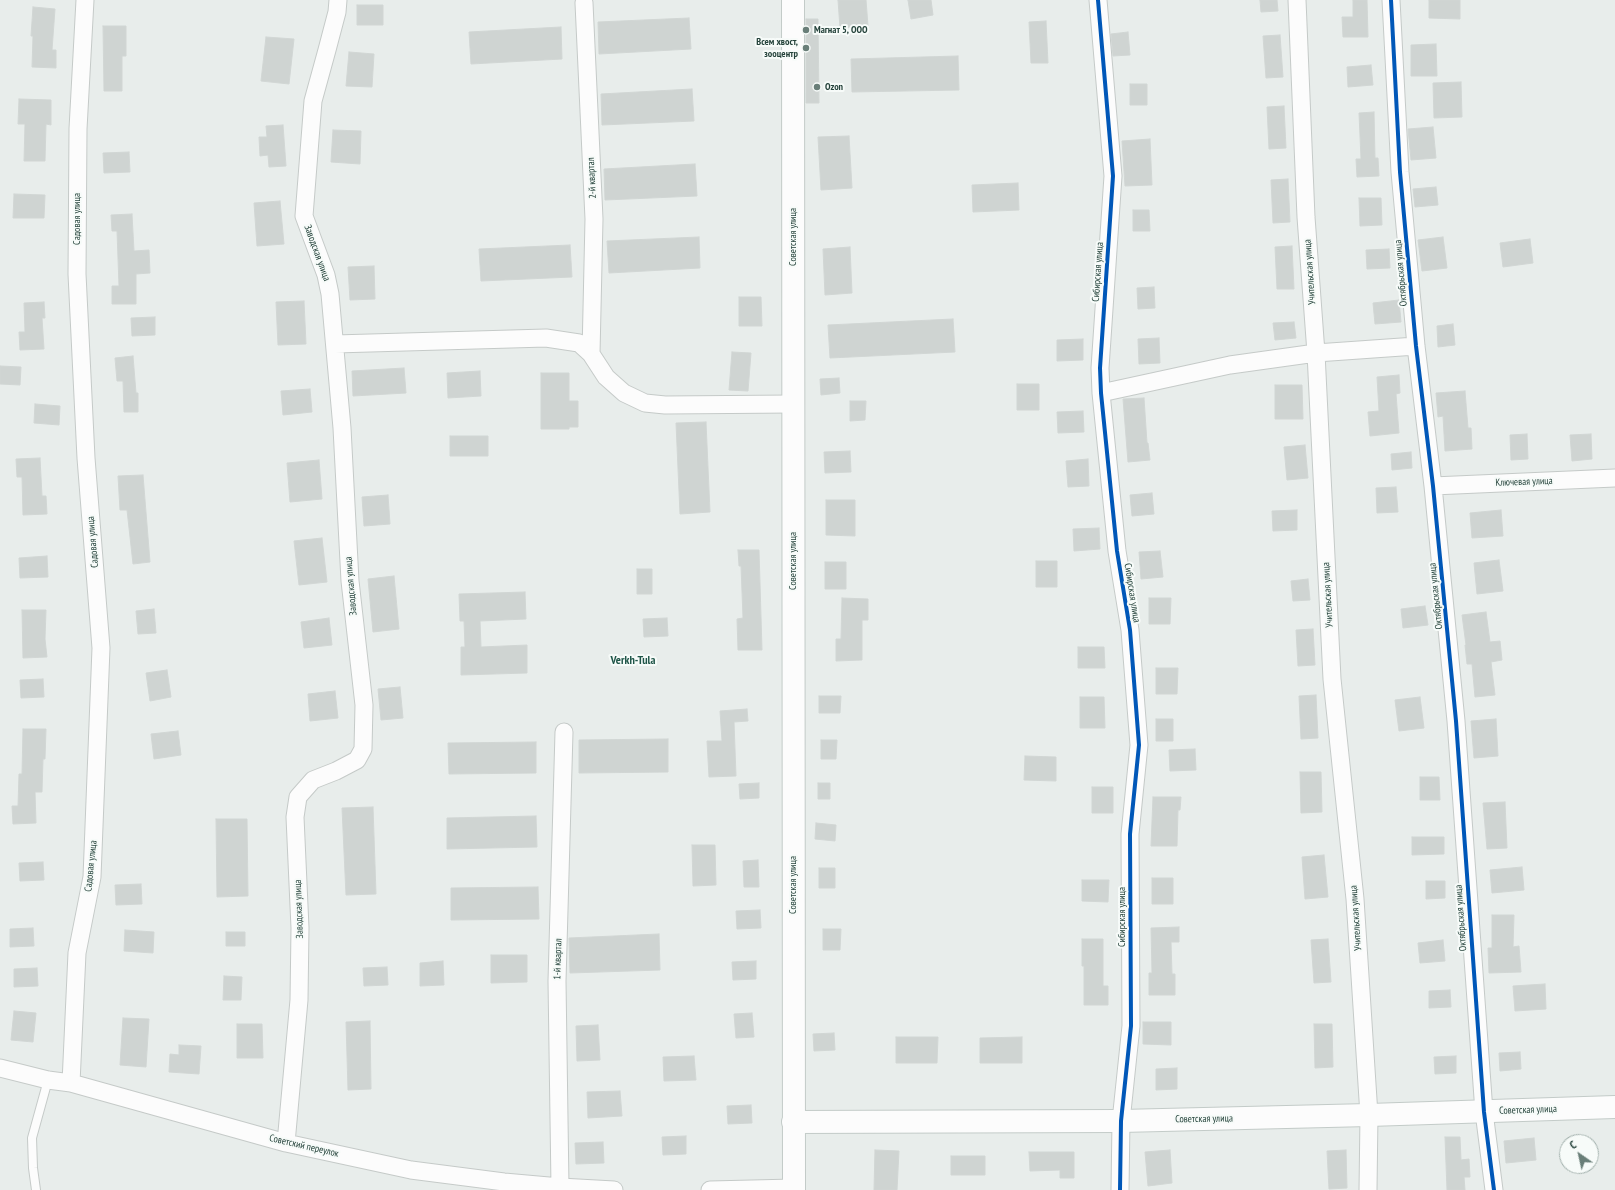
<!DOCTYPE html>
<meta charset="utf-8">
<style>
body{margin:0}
#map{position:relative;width:1615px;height:1190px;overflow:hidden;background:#e8edeb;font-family:"PT Sans Narrow",sans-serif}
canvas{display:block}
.north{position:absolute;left:1559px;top:1134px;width:40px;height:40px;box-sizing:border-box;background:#f7fbf9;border:1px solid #a3b1ad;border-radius:50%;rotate:326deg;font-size:11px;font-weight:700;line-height:16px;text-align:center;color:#24423a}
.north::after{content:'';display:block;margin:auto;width:14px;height:18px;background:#697e78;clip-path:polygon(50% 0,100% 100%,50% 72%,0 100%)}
</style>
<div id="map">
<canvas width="1615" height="1190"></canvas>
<div class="north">С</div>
</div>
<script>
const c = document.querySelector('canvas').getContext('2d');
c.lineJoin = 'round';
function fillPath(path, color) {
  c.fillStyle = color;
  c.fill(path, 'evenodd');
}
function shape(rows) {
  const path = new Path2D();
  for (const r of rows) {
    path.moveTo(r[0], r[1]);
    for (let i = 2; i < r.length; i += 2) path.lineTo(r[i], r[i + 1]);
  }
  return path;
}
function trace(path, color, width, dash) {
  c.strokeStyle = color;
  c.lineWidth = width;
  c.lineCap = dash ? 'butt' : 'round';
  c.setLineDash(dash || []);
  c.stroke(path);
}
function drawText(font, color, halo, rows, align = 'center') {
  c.font = font + ' "PT Sans Narrow",sans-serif';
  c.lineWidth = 4;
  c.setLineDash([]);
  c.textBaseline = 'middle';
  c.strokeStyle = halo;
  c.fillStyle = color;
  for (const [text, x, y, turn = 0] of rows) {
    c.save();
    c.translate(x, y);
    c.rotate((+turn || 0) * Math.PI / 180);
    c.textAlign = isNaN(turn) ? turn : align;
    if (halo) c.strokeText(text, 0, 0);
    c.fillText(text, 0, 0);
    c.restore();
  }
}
const building = shape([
 [838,0,866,0,868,26,840,28,838,0],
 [908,0,931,0,933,15,911,19,908,0],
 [1260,0,1277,0,1278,11,1261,12,1260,0],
 [1353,0,1367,0,1368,37,1343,37,1342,17,1353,17,1353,0],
 [1429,0,1460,0,1460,19,1429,18,1429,0],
 [357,5,383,5,383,25,357,25,357,5],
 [33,7,55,9,52,50,56,50,56,68,32,67,33,36,31,36,33,7],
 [689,18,691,49,599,54,598,22,689,18],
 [806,19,818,19,819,103,806,103,806,19],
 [1046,21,1048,63,1031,63,1029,22,1046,21],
 [103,26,126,26,126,56,122,56,122,91,104,91,103,26],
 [561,27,562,59,471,64,469,32,561,27],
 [1128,32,1130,55,1113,56,1111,34,1128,32],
 [1280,35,1283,77,1266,78,1263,36,1280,35],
 [266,37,294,39,289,84,261,81,266,37],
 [1436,44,1437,76,1411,76,1411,45,1436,44],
 [349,52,374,54,372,87,346,86,349,52],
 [958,56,959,90,852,92,851,59,958,56],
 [1371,65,1373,85,1348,87,1347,67,1371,65],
 [1461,82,1462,117,1434,118,1433,83,1461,82],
 [1130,84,1147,84,1147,105,1130,105,1130,84],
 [692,89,694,121,602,125,601,94,692,89],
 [19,99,51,100,51,125,46,124,45,161,24,161,25,124,18,124,19,99],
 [1284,106,1286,148,1269,149,1267,107,1284,106],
 [1374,112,1375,158,1378,158,1379,176,1357,177,1356,159,1361,159,1359,113,1374,112],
 [283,125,286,166,269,167,268,155,260,156,259,137,267,137,266,126,283,125],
 [1433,127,1436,158,1411,160,1408,129,1433,127],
 [333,130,361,131,360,164,331,162,333,130],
 [849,136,852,188,821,190,818,137,849,136],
 [1150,139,1152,185,1125,186,1122,141,1150,139],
 [129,152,130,172,104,173,103,153,129,152],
 [695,164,697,196,605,200,604,169,695,164],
 [1288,179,1290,222,1273,223,1271,180,1288,179],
 [1018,183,1019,210,973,212,972,185,1018,183],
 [1436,187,1438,205,1415,207,1413,189,1436,187],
 [14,194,45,195,44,218,13,218,14,194],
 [1359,198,1381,198,1382,225,1360,226,1359,198],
 [280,201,284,244,257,246,254,203,280,201],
 [1133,210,1149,210,1150,231,1133,231,1133,210],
 [132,214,134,251,149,250,150,273,136,274,136,304,112,304,112,286,119,286,117,231,112,231,111,215,132,214],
 [699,237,700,268,609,273,607,241,699,237],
 [1443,237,1447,268,1422,271,1418,240,1443,237],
 [1530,239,1533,263,1503,267,1500,243,1530,239],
 [570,245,572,277,481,281,479,249,570,245],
 [1292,246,1294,289,1277,289,1275,247,1292,246],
 [850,247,852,293,825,295,823,249,850,247],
 [1389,249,1390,268,1367,269,1366,250,1389,249],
 [374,266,375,299,350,300,348,267,374,266],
 [1154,287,1155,308,1138,309,1137,288,1154,287],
 [739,297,761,297,762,326,739,326,739,297],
 [1399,300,1401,322,1375,324,1373,303,1399,300],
 [304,301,306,344,278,345,276,302,304,301],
 [44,302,45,318,42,318,44,349,20,350,19,332,25,332,24,303,44,302],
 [155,317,155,335,132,336,131,318,155,317],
 [953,319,955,352,830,358,828,325,953,319],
 [1294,322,1296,338,1275,340,1273,323,1294,322],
 [1453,324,1455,345,1438,347,1437,326,1453,324],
 [1159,338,1160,363,1139,364,1138,339,1159,338],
 [1083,339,1083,360,1057,361,1057,340,1083,339],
 [732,352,751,353,748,391,729,390,732,352],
 [133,356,136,393,138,393,138,412,124,412,123,381,117,381,115,358,133,356],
 [0,366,21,367,20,385,0,384,0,366],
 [404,368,406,393,353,396,352,371,404,368],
 [480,371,481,396,448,398,447,373,480,371],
 [541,373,569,373,569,401,578,401,578,427,569,427,569,429,541,429,541,373],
 [1399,375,1400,393,1396,394,1399,433,1370,436,1368,412,1379,411,1377,377,1399,375],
 [839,378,840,393,821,395,820,379,839,378],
 [1017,384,1039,384,1039,410,1017,410,1017,384],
 [1275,385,1302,385,1303,419,1275,419,1275,385],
 [310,389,312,412,283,415,281,391,310,389],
 [1465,391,1468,428,1471,428,1472,449,1445,451,1443,416,1438,417,1436,393,1465,391],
 [1144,398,1147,443,1148,443,1150,460,1128,462,1123,399,1144,398],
 [850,401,866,401,865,420,850,421,850,401],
 [35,404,60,406,59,425,34,423,35,404],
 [1083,411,1084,432,1058,433,1057,412,1083,411],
 [706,422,710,512,680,514,676,423,706,422],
 [1527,434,1528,459,1511,460,1510,435,1527,434],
 [1591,434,1592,459,1572,461,1570,435,1591,434],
 [450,436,488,436,488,456,450,456,450,436],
 [1305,445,1308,478,1287,480,1284,447,1305,445],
 [850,451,851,472,825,473,824,452,850,451],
 [1411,452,1412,468,1392,470,1391,454,1411,452],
 [40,458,42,496,46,496,47,514,23,515,22,477,17,477,16,459,40,458],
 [1088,459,1089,486,1068,487,1066,461,1088,459],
 [319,460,322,499,290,502,287,463,319,460],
 [143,475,150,562,133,564,127,510,120,510,118,476,143,475],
 [1396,487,1398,512,1377,513,1376,488,1396,487],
 [1152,493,1154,514,1132,516,1130,495,1152,493],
 [388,495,390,524,364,526,362,497,388,495],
 [826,500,855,500,855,536,826,535,826,500],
 [1297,510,1297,530,1273,531,1272,511,1297,510],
 [1501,510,1503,536,1472,538,1470,513,1501,510],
 [1099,528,1100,549,1074,551,1073,529,1099,528],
 [322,538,327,582,299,585,294,541,322,538],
 [738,550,759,550,762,650,738,650,737,619,743,618,741,566,739,566,738,550],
 [1160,551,1163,577,1141,579,1139,552,1160,551],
 [47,556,48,577,20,578,19,558,47,556],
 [1499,560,1503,591,1477,594,1474,563,1499,560],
 [1036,561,1057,561,1057,587,1036,587,1036,561],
 [825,562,846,562,846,589,825,589,825,562],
 [637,569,652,569,652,594,637,594,637,569],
 [394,576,399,629,373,632,368,579,394,576],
 [1308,579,1310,600,1293,601,1291,581,1308,579],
 [525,592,526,619,480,621,481,647,527,645,527,673,461,675,461,647,465,647,464,621,460,621,459,594,525,592],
 [842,598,868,599,868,620,862,620,862,660,836,661,836,639,841,639,842,598],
 [1149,598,1171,598,1170,624,1149,624,1149,598],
 [1425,606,1428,625,1403,628,1401,609,1425,606],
 [154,609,156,633,138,634,136,611,154,609],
 [22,610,46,610,45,639,47,657,23,658,22,610],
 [1486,612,1490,642,1500,641,1502,660,1491,662,1495,695,1475,697,1472,664,1467,664,1465,645,1466,645,1462,615,1486,612],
 [329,618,332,645,304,648,301,622,329,618],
 [667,618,668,636,644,637,643,619,667,618],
 [1313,629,1315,665,1298,666,1296,630,1313,629],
 [1078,647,1104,647,1105,668,1078,668,1078,647],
 [1156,668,1178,668,1177,694,1156,694,1156,668],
 [167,670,171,697,150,701,146,673,167,670],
 [43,679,44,697,21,698,20,680,43,679],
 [400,687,403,718,381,720,378,689,400,687],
 [335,691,338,718,310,721,308,694,335,691],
 [1316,695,1318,738,1301,739,1299,696,1316,695],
 [819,696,841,696,840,713,819,713,819,696],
 [1080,697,1104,697,1105,728,1080,728,1080,697],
 [1420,697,1424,728,1399,731,1395,700,1420,697],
 [747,709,748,721,734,722,736,776,709,777,707,741,722,741,720,711,747,709],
 [1156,719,1173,719,1173,741,1156,741,1156,719],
 [1496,719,1498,756,1474,758,1471,721,1496,719],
 [23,729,46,729,45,759,43,759,42,792,35,792,36,823,13,824,12,806,18,806,19,774,22,774,23,729],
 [178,731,181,755,154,759,151,734,178,731],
 [668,739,668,772,579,773,579,740,668,739],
 [821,740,837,740,836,759,821,759,821,740],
 [536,742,536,773,449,774,448,743,536,742],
 [1195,749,1196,770,1170,771,1169,750,1195,749],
 [1025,756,1056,757,1056,781,1024,780,1025,756],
 [1300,772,1321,772,1322,812,1301,813,1300,772],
 [1420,777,1439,777,1440,800,1420,800,1420,777],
 [759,783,759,798,740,799,739,784,759,783],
 [818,783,830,783,830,799,818,799,818,783],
 [1092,787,1113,787,1113,813,1092,813,1092,787],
 [1153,797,1181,797,1180,810,1178,810,1177,846,1151,846,1153,797],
 [1505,802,1507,848,1487,849,1483,803,1505,802],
 [373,807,376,894,346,895,342,808,373,807],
 [536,816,537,847,447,849,447,818,536,816],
 [216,819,247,819,248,896,217,897,216,819],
 [816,823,836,825,835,841,815,839,816,823],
 [1412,837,1444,837,1444,854,1412,855,1412,837],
 [692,845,715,845,716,885,693,886,692,845],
 [1324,855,1328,897,1305,899,1302,857,1324,855],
 [758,860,759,887,744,887,743,861,758,860],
 [43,862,44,880,20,881,19,863,43,862],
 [1522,867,1524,890,1492,893,1490,870,1522,867],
 [819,868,835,868,835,888,819,888,819,868],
 [1152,878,1173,878,1173,904,1152,904,1152,878],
 [1082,880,1109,880,1108,902,1082,901,1082,880],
 [1426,881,1445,881,1445,898,1426,899,1426,881],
 [141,884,142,904,116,905,115,885,141,884],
 [538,887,539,919,451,920,451,888,538,887],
 [760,910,761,928,737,929,736,911,760,910],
 [1492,915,1514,915,1513,947,1519,946,1521,972,1489,973,1488,948,1492,948,1492,915],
 [1179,927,1179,942,1171,942,1172,974,1175,974,1175,995,1149,995,1149,973,1152,973,1151,928,1179,927],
 [33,928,34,946,10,947,10,929,33,928],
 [823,929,841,929,840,950,823,950,823,929],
 [125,930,154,932,153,953,124,951,125,930],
 [226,932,245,932,245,946,226,946,226,932],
 [659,934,660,970,570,973,569,938,659,934],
 [1082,939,1103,939,1103,986,1108,986,1108,1005,1084,1005,1084,966,1082,966,1082,939],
 [1328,939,1331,982,1314,983,1311,940,1328,939],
 [1443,940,1445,961,1420,963,1418,943,1443,940],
 [491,955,527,955,527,982,491,983,491,955],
 [443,961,444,985,420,986,420,963,443,961],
 [756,961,756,979,733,980,732,962,756,961],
 [387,967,388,985,364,986,363,968,387,967],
 [37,968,38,986,14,987,14,969,37,968],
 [224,976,242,977,241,1000,223,1000,224,976],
 [1545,984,1546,1009,1515,1011,1513,986,1545,984],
 [1450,990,1451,1007,1429,1008,1429,991,1450,990],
 [14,1011,36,1013,33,1042,11,1040,14,1011],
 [752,1013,754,1037,736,1038,734,1014,752,1013],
 [123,1018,149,1019,146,1067,120,1065,123,1018],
 [370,1021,371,1089,348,1090,346,1022,370,1021],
 [1143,1022,1171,1022,1171,1045,1143,1044,1143,1022],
 [237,1024,262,1024,263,1058,237,1058,237,1024],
 [1314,1024,1332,1024,1333,1067,1315,1068,1314,1024],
 [598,1025,600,1060,577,1061,576,1026,598,1025],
 [834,1033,835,1050,814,1051,813,1034,834,1033],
 [896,1037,938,1037,937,1063,896,1063,896,1037],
 [1022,1037,1022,1063,980,1063,980,1038,1022,1037],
 [179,1045,201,1046,199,1074,169,1072,170,1054,179,1055,179,1045],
 [1520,1052,1521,1069,1500,1071,1499,1053,1520,1052],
 [694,1056,696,1080,664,1081,663,1057,694,1056],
 [1456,1056,1456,1073,1435,1074,1434,1057,1456,1056],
 [1177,1068,1177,1089,1156,1090,1156,1069,1177,1068],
 [620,1091,622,1116,588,1118,587,1092,620,1091],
 [751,1105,752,1123,728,1124,727,1106,751,1105],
 [686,1136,686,1154,663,1155,662,1137,686,1136],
 [1445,1137,1460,1137,1461,1160,1469,1159,1470,1177,1464,1177,1465,1190,1447,1190,1445,1137],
 [1534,1138,1536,1160,1506,1163,1504,1141,1534,1138],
 [603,1142,604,1163,576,1164,575,1143,603,1142],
 [875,1150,899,1151,897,1190,874,1190,875,1150],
 [1170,1150,1172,1183,1148,1186,1145,1152,1170,1150],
 [1346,1150,1347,1188,1329,1189,1327,1151,1346,1150],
 [1029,1152,1074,1152,1074,1178,1060,1178,1060,1170,1030,1171,1029,1152],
 [951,1156,985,1156,985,1175,951,1175,951,1156]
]);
fillPath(building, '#cfd4d2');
trace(building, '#d1d6d4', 1);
const service = shape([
 [36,1190,33,1168,32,1138,48,1080]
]);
const minor = shape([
 [1098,0,1113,176,1100,368,1101,393,1117,551,1130,630,1139,745,1130,834,1131,1026,1121,1121,1120,1190],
 [1297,0,1306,217,1316,353,1332,679,1355,899,1369,1115,1368,1190],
 [1391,0,1400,172,1416,346,1433,486,1456,721,1484,1112,1494,1190],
 [584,3,594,219,591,354],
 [335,344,546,338,579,343,591,354,606,377,624,393,645,403,665,405,793,404],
 [1101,393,1230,365,1316,353,1416,346],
 [1433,486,1615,478],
 [0,1068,48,1080,71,1083,286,1143,411,1170,504,1182,560,1187,614,1190],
 [71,1083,77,953,92,877,101,648,86,458,77,274,78,129,85,0],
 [286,1143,299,1000,300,928,295,817,298,797,313,780,336,771,357,760,363,749,364,705,350,581,342,428,330,294,326,275,304,216,313,101,327,50,337,12,338,0],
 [560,1187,557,981,564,732],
 [710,1190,794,1188]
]);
const secondary = shape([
 [793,0,794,1190],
 [793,1122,1121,1121,1369,1115,1615,1107]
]);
trace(service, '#c5cac8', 10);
trace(minor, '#c5cac8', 19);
trace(secondary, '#c3cbc8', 24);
trace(service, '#fcfcfc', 8);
trace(minor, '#fcfcfc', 17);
trace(secondary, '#fcfcfc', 22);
trace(shape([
 [1098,0,1113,176,1100,368,1101,393,1117,551,1130,630,1139,745,1130,834,1131,1026,1121,1121,1120,1190],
 [1391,0,1400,172,1416,346,1433,486,1456,721,1484,1112,1494,1190]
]), '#0057b8', 4);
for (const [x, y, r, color] of [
 [806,30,4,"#697e78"],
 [806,48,4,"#697e78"],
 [817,87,4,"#697e78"]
]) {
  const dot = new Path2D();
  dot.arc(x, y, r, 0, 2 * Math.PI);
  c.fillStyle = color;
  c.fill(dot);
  trace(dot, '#f7fbf9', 1.5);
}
drawText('bold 10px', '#24423a', '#f7fbf9', [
 ["Магнат 5, ООО",814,30],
 ["Всем хвост,",798,42,"right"],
 ["зооцентр",798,54,"right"],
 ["Ozon",825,87]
], 'left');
drawText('10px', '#24423a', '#f7fbf9', [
 ["2-й квартал",592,178,-93],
 ["Садовая улица",77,219,-90],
 ["Советская улица",793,237,-90],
 ["Заводская улица",317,253,70],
 ["Сибирская улица",1098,272,-86],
 ["Учительская улица",1310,272,-94],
 ["Октябрьская улица",1401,273,-95],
 ["Ключевая улица",1524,482,-2],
 ["Садовая улица",93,542,-95],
 ["Советская улица",793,561,-90],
 ["Заводская улица",351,586,-95],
 ["Сибирская улица",1132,593,81],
 ["Учительская улица",1328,595,-93],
 ["Октябрьская улица",1436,596,-96],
 ["Садовая улица",91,866,-84],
 ["Советская улица",793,885,-90],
 ["Заводская улица",299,909,-92],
 ["Сибирская улица",1122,917,-90],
 ["Учительская улица",1356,918,-94],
 ["Октябрьская улица",1461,918,-94],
 ["1-й квартал",558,959,-88],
 ["Советская улица",1528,1110,-2],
 ["Советская улица",1204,1119,-1],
 ["Советский переулок",304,1146,13]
]);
drawText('bold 12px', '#1f5548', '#f7fbf9', [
 ["Verkh-Tula",633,661]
]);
</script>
